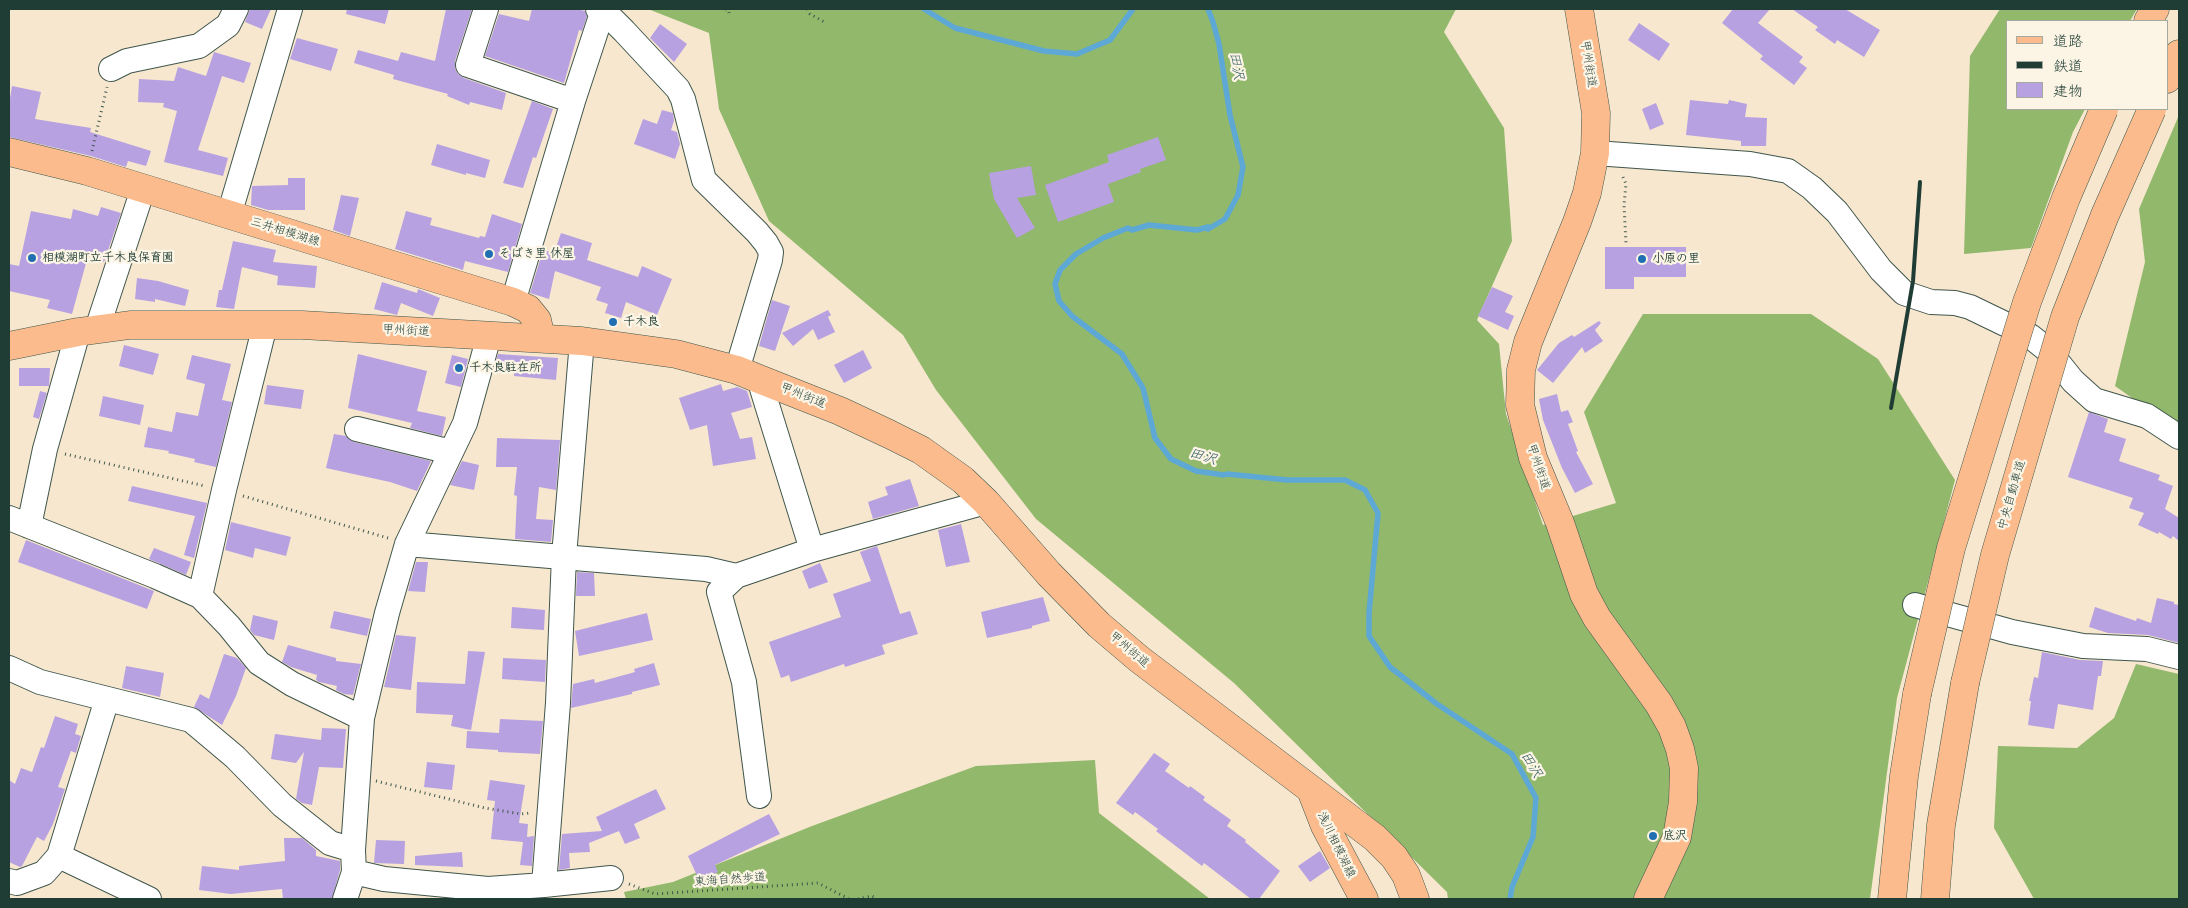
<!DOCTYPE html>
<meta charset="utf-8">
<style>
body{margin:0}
#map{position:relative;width:2188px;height:908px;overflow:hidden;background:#f7e7cf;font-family:"Balsamiq Sans","Klee One",sans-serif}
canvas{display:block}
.frame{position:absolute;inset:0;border:10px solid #1f3d34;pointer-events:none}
.legend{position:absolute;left:2006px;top:20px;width:162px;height:90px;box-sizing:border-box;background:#fcf5e5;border:1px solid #a4ab9e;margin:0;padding:6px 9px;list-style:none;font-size:15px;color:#1f3d34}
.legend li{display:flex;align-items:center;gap:10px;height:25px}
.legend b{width:25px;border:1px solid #a4ab9e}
</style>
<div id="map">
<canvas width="2188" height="908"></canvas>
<div class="frame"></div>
<ul class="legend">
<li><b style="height:6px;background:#fbbb8c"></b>道路</li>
<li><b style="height:6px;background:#1f3d34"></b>鉄道</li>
<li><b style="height:14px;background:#b7a1e1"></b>建物</li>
</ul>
</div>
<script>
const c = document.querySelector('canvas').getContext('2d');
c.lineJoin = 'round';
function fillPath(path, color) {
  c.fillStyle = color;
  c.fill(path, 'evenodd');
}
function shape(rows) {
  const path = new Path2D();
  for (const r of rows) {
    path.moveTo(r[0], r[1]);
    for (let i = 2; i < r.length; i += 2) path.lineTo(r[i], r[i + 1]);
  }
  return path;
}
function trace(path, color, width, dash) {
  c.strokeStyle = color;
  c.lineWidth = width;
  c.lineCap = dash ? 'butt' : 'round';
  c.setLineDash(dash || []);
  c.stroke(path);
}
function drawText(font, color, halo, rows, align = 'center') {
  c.font = font + ' "Balsamiq Sans","Klee One",sans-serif';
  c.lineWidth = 4.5;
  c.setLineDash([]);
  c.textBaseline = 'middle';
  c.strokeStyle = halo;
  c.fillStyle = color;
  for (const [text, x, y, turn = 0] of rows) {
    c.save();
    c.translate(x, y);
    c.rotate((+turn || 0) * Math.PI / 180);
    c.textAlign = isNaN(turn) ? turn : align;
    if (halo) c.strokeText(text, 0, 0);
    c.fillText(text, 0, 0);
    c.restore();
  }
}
fillPath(shape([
 [648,9,1456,9,1444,32,1504,128,1512,241,1477,320,1499,344,1506,414,1543,525,1616,503,1584,412,1643,314,1811,314,1878,359,1955,480,1897,698,1870,899,1448,899,1447,892,1234,683,1036,519,936,390,903,335,769,221,719,109,709,33],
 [2000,9,2137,9,2130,21,2007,21,2007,109,2085,109,2073,132,2031,248,1964,254,1970,56],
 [2179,115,2179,431,2115,386,2145,262,2139,209],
 [2136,664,2179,674,2179,899,2034,899,1994,828,1998,746,2077,748,2114,718],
 [1095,760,1099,813,1210,899,626,899,624,892,673,882,812,826,976,766]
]), '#92b86c');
trace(shape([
 [924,9,955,28,1044,51,1077,54,1110,40,1133,9],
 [1208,9,1213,22,1219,44,1230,115,1243,167,1238,195,1225,219,1208,229,1208,227,1197,230,1149,225,1132,230,1128,228,1103,238,1076,254,1060,270,1055,284,1059,301,1072,316,1122,354,1143,388,1155,438,1171,459,1196,471,1224,475,1227,474,1287,480,1345,480,1365,490,1378,513,1369,613,1369,636,1390,667,1437,704,1512,754,1536,798,1533,837,1512,887,1510,899]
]), '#5ea8d6', 5.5);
fillPath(shape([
 [250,9,271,9,262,29,245,22],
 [347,9,389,9,385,24,346,14],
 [446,9,472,9,455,61,455,68,458,74,464,78,506,93,502,110,470,102,469,105,447,96,448,94,393,79,394,75,354,63,358,50,398,61,401,52,435,61],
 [532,9,576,9,585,11,587,16,582,31,579,30,564,83,485,56,499,14,529,21],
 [1733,9,1770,9,1758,23,1803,57,1799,62,1807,68,1794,85,1760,59,1763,56,1722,23],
 [1792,9,1845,9,1880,30,1864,57,1837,40,1835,44,1815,30,1818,27],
 [1639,23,1670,44,1659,61,1628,40],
 [660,24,687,44,674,62,650,38],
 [297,38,338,49,331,71,290,59],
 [214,52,251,63,244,83,222,76,198,150,228,158,223,176,164,162,177,111,163,107,164,103,138,102,139,79,174,81,178,67,206,76],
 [12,86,41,92,35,119,91,128,90,132,151,151,146,166,128,161,126,167,91,156,9,137,9,104],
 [1690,100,1728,104,1729,100,1747,104,1745,117,1767,118,1766,146,1741,146,1741,141,1686,135],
 [532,101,553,109,536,158,533,157,523,188,503,183],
 [1656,103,1664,124,1650,130,1642,109],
 [662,110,673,113,674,121,671,130,677,132,680,144,675,159,634,144,643,119,657,124],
 [1158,137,1166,160,1140,169,1141,172,1108,184,1114,202,1058,222,1045,185,1109,162,1107,155],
 [437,144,490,160,485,178,466,173,466,175,431,165],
 [1031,166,1036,195,1017,198,1035,228,1017,238,994,199,989,173],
 [288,178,305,178,305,210,268,210,251,205,252,186,288,185],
 [341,195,359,198,350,236,333,230],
 [101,207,121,213,104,262,88,256,72,314,47,308,50,300,9,291,9,264,19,266,31,211,71,219,73,209,98,216],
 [406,211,432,218,430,225,479,238,480,236,485,237,492,214,522,224,508,272,465,261,463,270,395,249],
 [561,233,592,243,587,260,638,277,642,266,672,279,657,315,626,302,621,318,605,313,608,304,596,300,601,287,555,271,549,299,530,293,543,250,554,253],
 [233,241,276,250,273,262,317,266,315,288,277,285,278,276,242,267,234,309,216,307,219,290,222,290],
 [1605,247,1686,247,1686,277,1634,277,1634,289,1605,289],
 [137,278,158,281,189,290,185,306,155,299,155,302,135,299],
 [382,282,417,293,418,289,440,298,433,316,401,303,397,315,374,309],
 [1492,287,1513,296,1505,312,1514,316,1508,330,1478,316],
 [772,300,790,306,775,351,759,346],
 [828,310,831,315,828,317,835,332,818,340,813,329,793,346,782,333],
 [1599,321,1601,323,1595,330,1603,341,1585,353,1582,347,1553,383,1537,370,1559,343,1572,335,1574,337],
 [124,345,159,354,153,375,119,366],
 [863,350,872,368,844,383,834,365],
 [358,354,427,371,417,411,446,417,442,436,410,428,412,423,348,408],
 [498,354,558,358,556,380,514,376,514,371,494,370],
 [192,355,231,364,222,400,232,402,216,467,194,462,195,459,168,453,169,451,144,447,148,427,172,432,176,412,198,416,205,384,186,379],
 [452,355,468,359,461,387,445,383],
 [19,368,50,368,49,386,19,386],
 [721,384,723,391,737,387,747,391,752,407,731,413,740,439,752,437,756,459,713,466,707,425,690,430,679,398],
 [267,385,304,390,301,409,264,404],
 [40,391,47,393,39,419,33,417],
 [1557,394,1561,412,1568,410,1573,422,1568,424,1578,451,1576,452,1593,484,1575,493,1562,468,1543,420,1539,399],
 [103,396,144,405,140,425,99,416],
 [2089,412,2108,419,2104,432,2126,439,2119,461,2160,475,2158,480,2173,486,2165,509,2179,518,2179,541,2173,536,2171,539,2159,532,2158,534,2138,525,2144,513,2129,508,2133,498,2068,477],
 [334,434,346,436,354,442,431,461,417,491,390,482,326,468],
 [497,438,560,440,556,490,539,487,536,519,553,520,551,542,515,539,517,496,514,495,517,467,496,467],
 [462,461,479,465,474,490,450,485],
 [910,479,919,506,873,519,868,502,888,495,885,487],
 [132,486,207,503,194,558,184,555,195,516,128,501],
 [231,522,291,537,286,556,255,548,253,558,225,550],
 [961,524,970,562,946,567,938,530],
 [26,540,154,591,147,609,18,562],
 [877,546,900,614,910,611,918,634,882,645,885,654,845,667,844,664,791,682,789,675,781,678,769,642,841,617,833,594,871,581,860,552],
 [154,548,191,562,186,575,149,559],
 [416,562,428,562,425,592,408,591],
 [820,563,828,582,809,589,802,571],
 [577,572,594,573,595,596,576,596],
 [1043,597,1050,621,1032,626,1032,628,987,638,981,612],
 [2157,598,2174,602,2174,604,2179,605,2179,643,2148,635,2108,633,2089,627,2095,607,2136,621,2137,618,2151,623],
 [512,607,545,610,544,630,511,628],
 [334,611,371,619,367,636,330,628],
 [647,613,653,640,579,656,575,631],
 [253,615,278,621,274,640,254,635,250,630],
 [396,635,416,637,411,690,384,687],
 [288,645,336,658,336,661,361,664,353,695,344,694,336,690,337,686,319,682,316,680,317,675,291,667,282,662],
 [468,651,485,652,471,730,451,726,453,715,416,713,417,682,465,684],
 [2042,652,2080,660,2103,661,2101,676,2098,676,2093,710,2058,704,2054,729,2028,725,2031,701,2029,701,2034,677,2038,678],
 [224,654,237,658,246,668,236,696,222,725,194,707,200,694,209,699],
 [503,658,546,660,545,682,502,679],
 [654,663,660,685,632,692,632,694,571,708,573,684,594,679,595,683,635,672,634,669],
 [126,666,164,673,160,697,122,688],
 [55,716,78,724,75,734,81,736,76,753,71,751,58,787,65,789,53,824,44,841,37,837,22,866,20,867,9,862,9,780,15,784,21,768,32,772,41,747,44,748],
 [500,719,543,721,540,754,498,752,498,750,466,748,467,731,499,733],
 [322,728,346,729,343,768,319,767,312,805,302,803,296,799,304,752,296,763,271,759,275,734,321,740],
 [1154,753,1170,764,1165,771,1189,788,1190,786,1205,797,1203,800,1231,820,1227,826,1246,840,1245,842,1280,871,1259,899,1251,899,1204,863,1202,866,1156,831,1158,829,1135,812,1133,815,1116,803],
 [427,762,455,765,452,790,424,787],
 [490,780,525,785,519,823,528,824,527,837,534,836,532,866,520,865,523,842,491,839,495,801,487,800],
 [656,789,666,809,634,824,640,838,625,844,619,831,589,843,590,852,569,853,570,868,559,870,562,834,602,831,596,817],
 [769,814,780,834,715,865,718,872,699,880,688,856],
 [284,838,302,838,316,850,316,856,340,861,340,870,332,899,283,899,282,889,231,894,199,890,202,866,239,870,239,866,285,861],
 [376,840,405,841,404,864,374,863],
 [1320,851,1330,868,1310,882,1298,866],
 [462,852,463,867,415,865,415,856]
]), '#b7a1e1');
const minor = shape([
 [486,9,468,65,573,101],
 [598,9,603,10,624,31,678,89,683,99,704,180,757,232,766,243,771,252,770,260,737,370],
 [111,69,127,61,199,46,228,25,236,9],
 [1595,153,1750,164,1788,171,1812,188,1837,212,1881,270,1904,293,1931,302,1955,303,1970,307,2030,336,2049,351,2073,381,2094,400,2147,416,2179,437],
 [229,215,290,9],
 [513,302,573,101,603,10],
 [97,329,143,189],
 [489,336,465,423,407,544,387,613,362,718,353,850,354,872,384,879,488,889,544,885],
 [582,341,564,556,558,703,544,885,611,878],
 [759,379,812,550],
 [357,429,451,452],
 [9,518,155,576,200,596,229,626,259,663,292,684,362,718],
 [29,526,45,449,78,332],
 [407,544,706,569,736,576],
 [200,596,224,490,265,325],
 [1915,605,2012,632,2083,646,2147,649,2179,657],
 [9,668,40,682,191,720,235,757,282,805,330,843,353,850],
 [759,796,744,682,719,592,736,576,812,550,986,502],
 [59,856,149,899],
 [9,881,17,883,44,873,59,856,107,699],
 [345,899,354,872]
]);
const major = shape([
 [9,152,87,171,513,302,528,309,537,320,541,338],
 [1311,790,1325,826,1364,899]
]);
const highway = shape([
 [1579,9,1596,113,1595,153,1587,193,1577,222,1528,342,1521,370,1520,405,1533,458,1560,523,1584,594,1597,618,1659,704,1672,727,1680,749,1684,768,1683,802,1677,837,1648,899],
 [2148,21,2155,9],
 [2167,79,2179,54],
 [9,346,78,332,130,325,302,325,582,341,676,354,737,370,759,379,840,411,889,434,921,450,963,480,986,502,1049,574,1099,625,1139,659,1375,838,1394,857,1406,875,1415,899],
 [1892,899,1904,776,1917,694],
 [1935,899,1941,825,1965,683]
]);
trace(minor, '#3f564b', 26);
trace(major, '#3f564b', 29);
trace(highway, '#3f564b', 29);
trace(shape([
 [726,9,729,13,728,9],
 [807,9,810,14,826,23],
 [92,151,107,87],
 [1623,177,1626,184,1624,205,1626,243],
 [65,454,205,486],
 [243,496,388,538],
 [376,781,485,808,521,814,531,813],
 [629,884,655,894,818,883,849,899],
 [858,899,872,896,877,899]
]), '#3f564b', 3, [1, 4]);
trace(minor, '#fff', 24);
trace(major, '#fbbb8c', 28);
trace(highway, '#fbbb8c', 28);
trace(shape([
 [1891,408,1913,281,1920,182]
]), '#1f3d34', 4);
const highwayBridge = shape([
 [1965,683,1995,555,2065,317,2105,215,2152,109],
 [1917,694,1951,548,2027,302,2066,198,2104,109]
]);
trace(highwayBridge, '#3f564b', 29, []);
trace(highwayBridge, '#fbbb8c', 28);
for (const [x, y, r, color] of [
 [489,254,5,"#1f6fb2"],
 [32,258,5,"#1f6fb2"],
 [1642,259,5,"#1f6fb2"],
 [613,322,5,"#1f6fb2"],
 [459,368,5,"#1f6fb2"],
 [1653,836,5,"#1f6fb2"]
]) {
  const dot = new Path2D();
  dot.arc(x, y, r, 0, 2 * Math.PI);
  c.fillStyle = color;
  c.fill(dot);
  trace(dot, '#fcf5e5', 2);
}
drawText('12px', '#1f3d34', '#fcf5e5', [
 ["甲州街道",1588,64,81],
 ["三井相模湖線",285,232,17],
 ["甲州街道",406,331,3],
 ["甲州街道",803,396,22],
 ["甲州街道",1538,467,71],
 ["中央自動車道",2012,495,-74],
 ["甲州街道",1129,650,40],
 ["浅川相模湖線",1336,845,64],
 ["東海自然歩道",730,880,-4]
]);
drawText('bold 12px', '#1f3d34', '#fcf5e5', [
 ["そばき里 休屋",499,254],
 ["相模湖町立千木良保育園",42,258],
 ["小原の里",1652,259],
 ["千木良",623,322],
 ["千木良駐在所",469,368],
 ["底沢",1663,836]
], 'left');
drawText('italic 14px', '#325d65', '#fcf5e5', [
 ["田沢",1236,66,79],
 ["田沢",1203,457,17],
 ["田沢",1531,765,59]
]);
</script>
